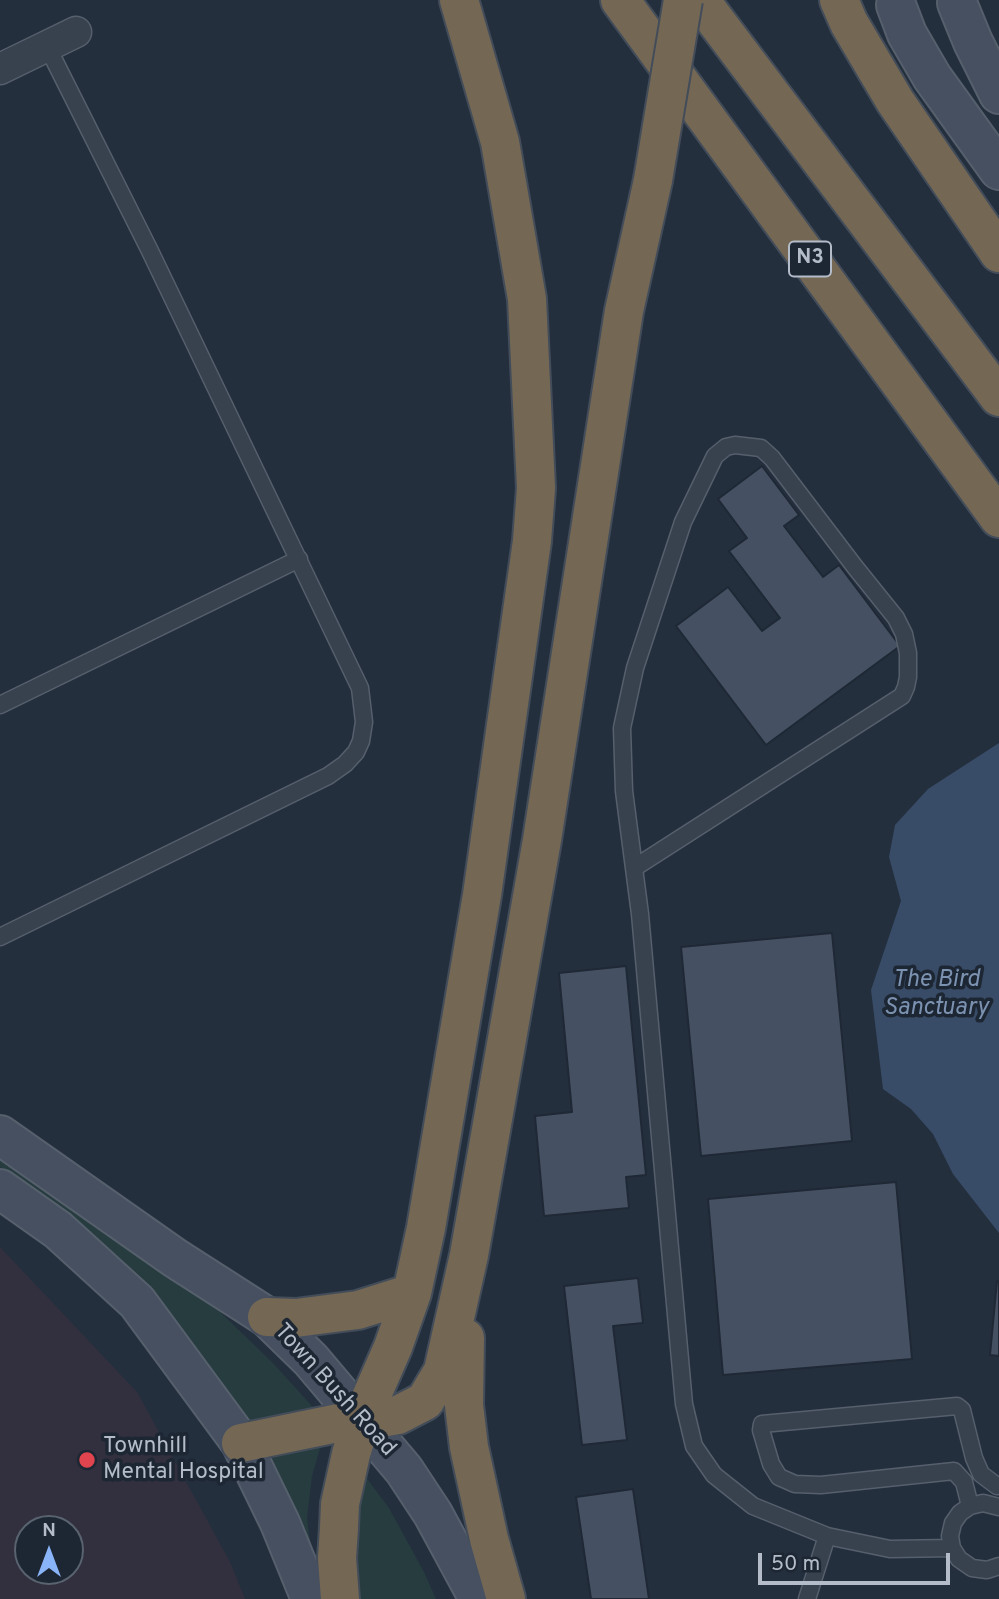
<!DOCTYPE html>
<style>
body{margin:0}
#map{position:relative;width:999px;height:1599px;overflow:hidden;background:#242f3e;font-family:Overpass,sans-serif}
canvas{display:block}
.north{position:absolute;left:14px;top:1515px;width:70px;height:70px;box-sizing:border-box;background:#1d2633;border:2px solid #59626f;border-radius:50%;rotate:0deg;font-size:19px;font-weight:700;line-height:28px;text-align:center;color:#b4bcc9}
.north::after{content:'';display:block;margin:auto;width:24px;height:32px;background:#8ab4f8;clip-path:polygon(50% 0,100% 100%,50% 72%,0 100%)}
.scale{position:absolute;left:758px;top:1553px;width:192px;height:32px;box-sizing:border-box;border:4px solid #b4bcc9;border-top:0;padding-left:9px;font-size:21px;line-height:24px;white-space:nowrap;color:#b4bcc9;-webkit-text-stroke:5px #1d2633;paint-order:stroke}
</style>
<div id="map">
<canvas width="999" height="1599"></canvas>
<div class="north">N</div>
<div class="scale">50 m</div>
</div>
<script>
const c = document.querySelector('canvas').getContext('2d');
c.lineJoin = 'round';
function fillPath(path, color) {
  c.fillStyle = color;
  c.fill(path, 'evenodd');
}
function shape(rows) {
  const path = new Path2D();
  for (const r of rows) {
    path.moveTo(r[0], r[1]);
    for (let i = 2; i < r.length; i += 2) path.lineTo(r[i], r[i + 1]);
  }
  return path;
}
function trace(path, color, width, dash) {
  c.strokeStyle = color;
  c.lineWidth = width;
  c.lineCap = dash ? 'butt' : 'round';
  c.setLineDash(dash || []);
  c.stroke(path);
}
function drawText(font, color, halo, rows, align = 'center') {
  c.font = font + ' Overpass,sans-serif';
  c.lineWidth = 7;
  c.setLineDash([]);
  c.textBaseline = 'middle';
  c.strokeStyle = halo;
  c.fillStyle = color;
  for (const [text, x, y, turn = 0] of rows) {
    c.save();
    c.translate(x, y);
    c.rotate((+turn || 0) * Math.PI / 180);
    c.textAlign = isNaN(turn) ? turn : align;
    if (halo) c.strokeText(text, 0, 0);
    c.fillText(text, 0, 0);
    c.restore();
  }
}
fillPath(shape([
 [0,1247,137,1392,230,1562,245,1599,0,1599],
 [28,1529,70,1529,70,1571,28,1571]
]), '#32303f');
fillPath(shape([
 [0,1154,162,1264,218,1310,273,1363,321,1416,249,1430,23,1188,0,1167],
 [321,1445,312,1476,307,1518,317,1597,257,1462],
 [353,1460,389,1508,424,1572,436,1599,341,1599]
]), '#263c3f');
fillPath(shape([
 [999,743,999,1233,953,1174,933,1134,911,1109,883,1089,871,990,901,901,889,857,895,825,928,789]
]), '#394c67');
const building = shape([
 [762,466,799,515,784,526,823,577,839,565,900,646,766,745,676,626,728,587,762,631,780,618,729,551,747,538,718,499,762,466],
 [832,933,852,1141,701,1156,681,947,832,933],
 [626,966,646,1175,626,1177,629,1208,544,1216,535,1116,572,1112,559,973,626,966],
 [896,1182,912,1359,723,1375,708,1199,896,1182],
 [638,1278,643,1323,613,1326,627,1440,582,1445,564,1286,638,1278],
 [997,1281,999,1282,999,1356,990,1355,997,1281],
 [633,1489,649,1599,591,1599,576,1497,633,1489]
]);
fillPath(building, '#455162');
trace(building, '#1f2835', 2);
const lane = shape([
 [0,705,299,559],
 [634,868,902,696,906,687,908,677,908,653,904,634,896,618,855,567,772,458,761,448,735,445,726,447,715,456,683,522,635,668,622,728,624,791,634,868,640,914,684,1404,694,1446,714,1475,753,1506,827,1536,890,1549,952,1548],
 [0,937,328,776,345,764,356,752,361,741,364,722,360,688,149,249,47,46],
 [970,1506,964,1482,954,1471,821,1485,795,1484,779,1477,771,1464,761,1430,762,1424,957,1406,962,1410,974,1458,981,1474,997,1486],
 [999,1507,983,1503,970,1506,960,1513,953,1523,950,1536,952,1548,959,1559,972,1568,987,1570,999,1566],
 [807,1599,827,1536]
]);
const street = shape([
 [0,69,76,32]
]);
const secondary = shape([
 [957,3,973,42,999,94],
 [896,5,907,34,932,77,999,170],
 [0,1135,175,1258,267,1317,311,1360,404,1470,433,1514,479,1599],
 [0,1189,58,1230,137,1302,241,1443,280,1523,311,1599]
]);
const highway = shape([
 [620,0,999,518],
 [700,0,999,397],
 [839,0,849,23,895,101,999,253],
 [267,1317,296,1318,358,1310,412,1293],
 [465,1338,464,1405,469,1447,489,1539,506,1599],
 [241,1443,362,1418,381,1418,398,1415,425,1401,443,1371,469,1255,542,840,624,311,653,180],
 [340,1599,337,1558,339,1528,340,1504,351,1454,362,1418,393,1347,412,1293,426,1228,482,895,532,541,536,488,527,299,500,142,459,0]
]);
trace(lane, '#565f6c', 19);
trace(street, '#565f6c', 33);
trace(secondary, '#565f6c', 42);
trace(highway, '#434c59', 42);
trace(lane, '#38414e', 16);
trace(street, '#38414e', 30);
trace(secondary, '#465061', 38);
trace(highway, '#746855', 38);
const highwayBridge = shape([
 [653,180,683,0]
]);
trace(highwayBridge, '#434c59', 42, []);
trace(highwayBridge, '#746855', 38);
for (const [x, y, r, color] of [
 [87,1460,9,"#e0444e"]
]) {
  const dot = new Path2D();
  dot.arc(x, y, r, 0, 2 * Math.PI);
  c.fillStyle = color;
  c.fill(dot);
  trace(dot, '#1d2633', 2.5);
}
for (const [x, y, w] of [
 [810,259,42]
]) {
  const box = new Path2D();
  box.roundRect(x - w / 2, y - 17.5, w, 35, 5);
  c.fillStyle = '#1d2633';
  c.fill(box);
  trace(box, '#b4bcc9', 2);
}
drawText('bold 21px', '#b4bcc9', null, [
 ["N3",810,259]
]);
drawText('23px', '#b4bcc9', '#1d2633', [
 ["Town Bush Road",334,1391,48]
]);
drawText('23px', '#b4bcc9', '#1d2633', [
 ["Townhill",103,1447],
 ["Mental Hospital",103,1473]
], 'left');
drawText('italic 24px', '#7c92b1', '#1d2633', [
 ["The Bird",936,981],
 ["Sanctuary",936,1009]
]);
</script>
